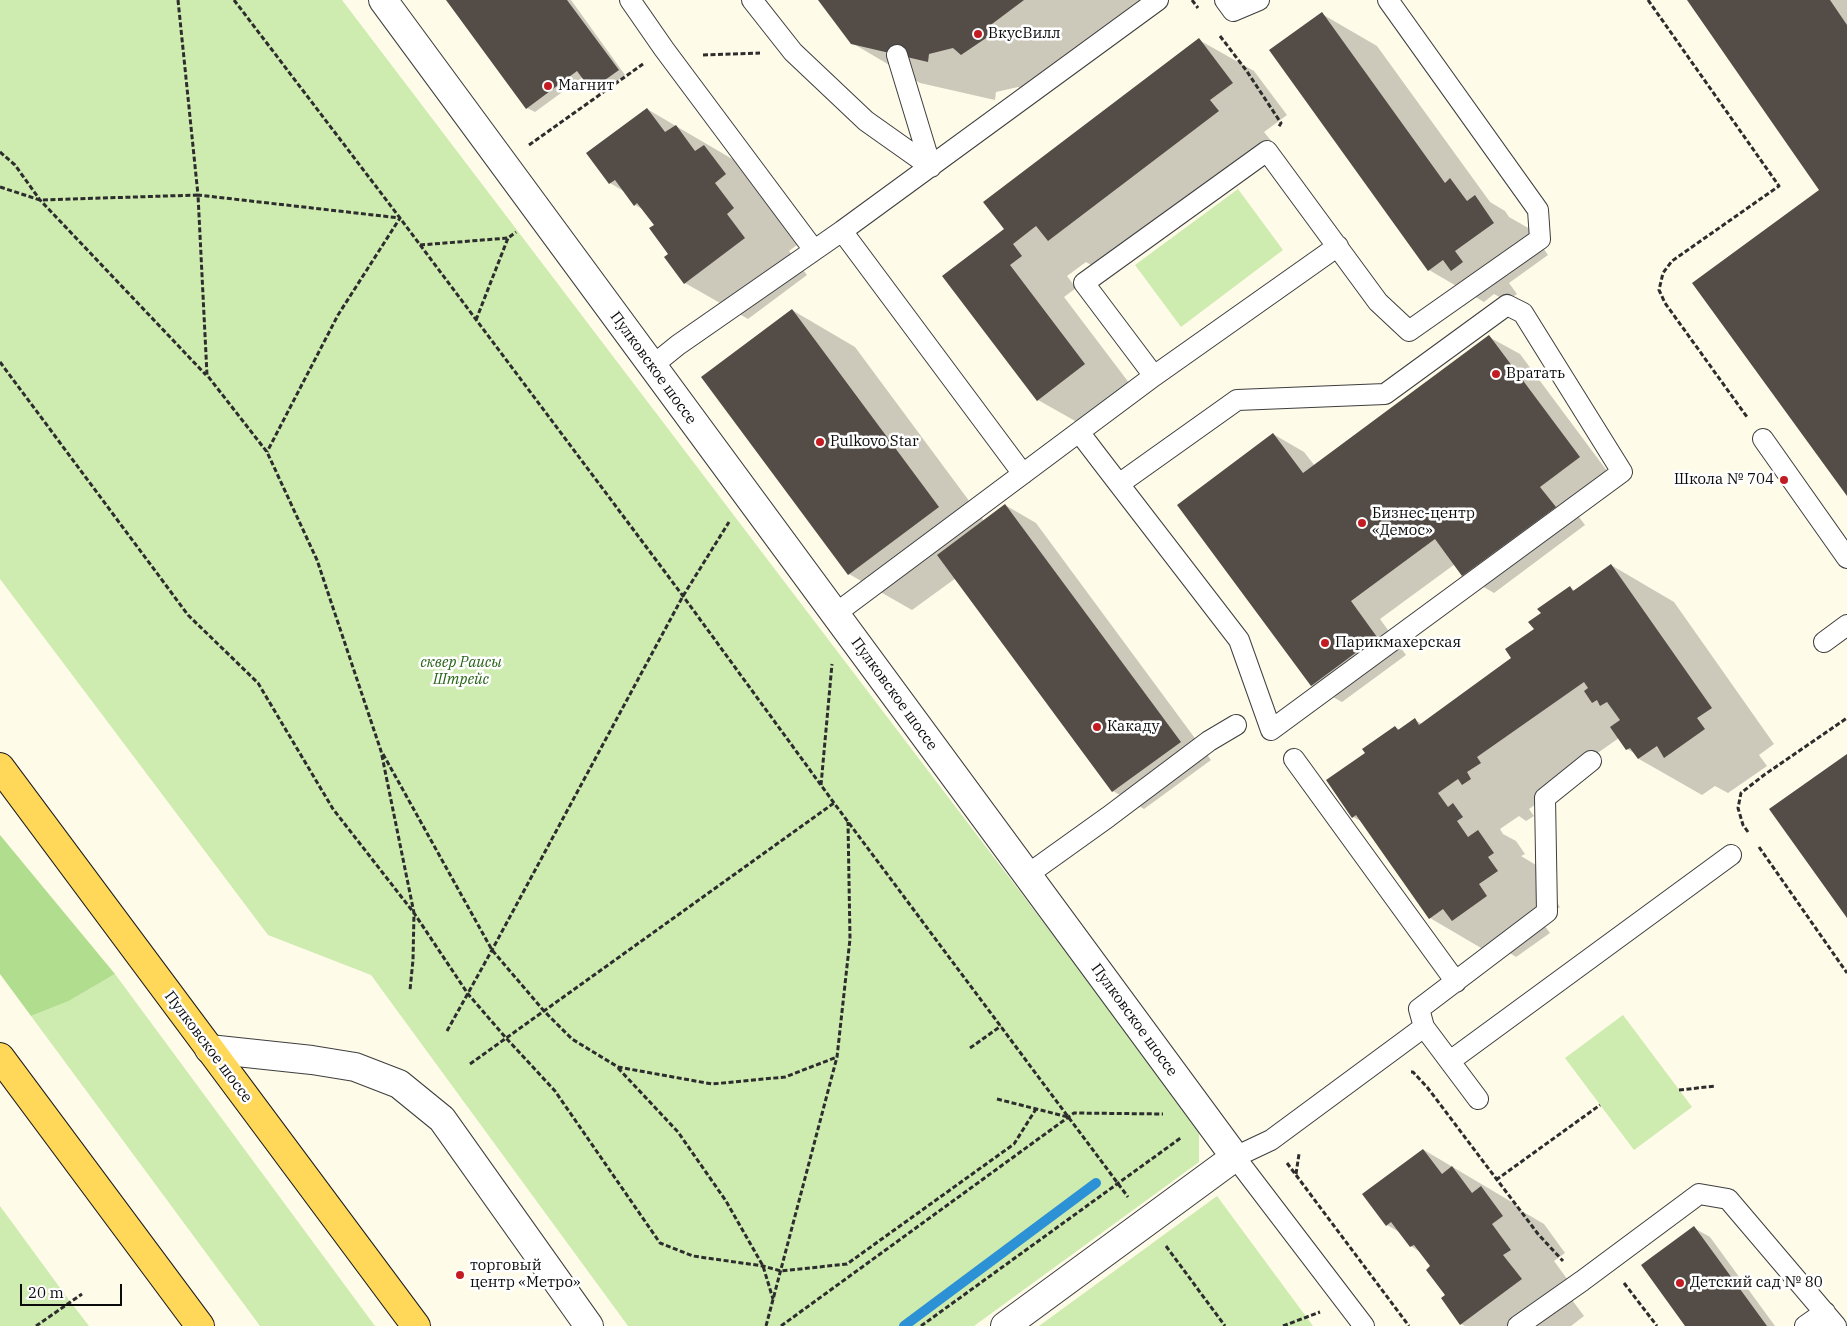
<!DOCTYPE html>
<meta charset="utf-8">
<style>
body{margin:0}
#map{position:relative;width:1847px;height:1326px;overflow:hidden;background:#fffbe9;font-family:"IBM Plex Serif",serif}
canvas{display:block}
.scale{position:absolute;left:20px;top:1284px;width:102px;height:22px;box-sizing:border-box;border:2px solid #0b0b0b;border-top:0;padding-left:6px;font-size:15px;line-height:18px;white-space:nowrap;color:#0b0b0b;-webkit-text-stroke:4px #fff;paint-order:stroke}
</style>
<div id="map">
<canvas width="1847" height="1326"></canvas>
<div class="scale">20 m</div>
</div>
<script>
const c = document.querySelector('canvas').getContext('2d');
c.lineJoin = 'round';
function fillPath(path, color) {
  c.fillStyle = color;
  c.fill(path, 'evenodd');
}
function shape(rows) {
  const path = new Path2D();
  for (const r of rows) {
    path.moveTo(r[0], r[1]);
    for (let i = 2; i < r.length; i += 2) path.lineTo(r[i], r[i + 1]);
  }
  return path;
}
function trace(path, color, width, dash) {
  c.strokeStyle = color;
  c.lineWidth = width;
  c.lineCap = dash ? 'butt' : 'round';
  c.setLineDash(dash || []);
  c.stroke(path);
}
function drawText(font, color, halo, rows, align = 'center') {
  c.font = font + ' "IBM Plex Serif",serif';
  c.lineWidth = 5;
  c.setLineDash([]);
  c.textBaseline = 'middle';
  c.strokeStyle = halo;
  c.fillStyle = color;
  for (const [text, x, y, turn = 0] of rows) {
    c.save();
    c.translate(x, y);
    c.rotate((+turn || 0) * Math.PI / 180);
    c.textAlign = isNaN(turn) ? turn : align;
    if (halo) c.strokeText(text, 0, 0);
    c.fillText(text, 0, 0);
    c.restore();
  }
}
fillPath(shape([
 [0,0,342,0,1199,1127,1199,1162,974,1326,628,1326,371,975,268,935,0,579],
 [1238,189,1283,250,1181,327,1135,265],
 [115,974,375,1326,260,1326,31,1016,69,1001],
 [1623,1015,1692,1107,1634,1150,1565,1058],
 [1217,1196,1313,1326,1039,1326],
 [0,1206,66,1296,89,1326,0,1326]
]), '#ceebb0');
fillPath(shape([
 [0,835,115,974,69,1001,31,1016,0,974]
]), '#b1dd8f');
fillPath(shape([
 [448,0,571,0,625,75,599,94,592,89,583,77,535,112,527,108],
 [819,0,1149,0,1029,93,1018,87,996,92,995,100,920,83,852,43],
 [1689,0,1847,0,1847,494,1821,190],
 [1322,14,1377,46,1490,202,1505,211,1509,217,1530,229,1548,255,1509,283,1517,294,1507,301,1494,294,1484,302,1429,270],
 [1199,40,1254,71,1287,115,1264,132,1273,143,1103,272,1086,262,1067,276,1076,288,1064,297,1139,396,1093,431,1038,400,944,276,1005,229],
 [647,109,739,163,789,211,778,219,797,245,789,251,807,275,748,319,685,283,655,225,644,210,635,205,625,192,610,183],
 [792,310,855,347,984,521,1005,505,1036,523,1211,760,1144,809,1113,791,956,578,912,610,849,574],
 [1489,337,1520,354,1610,475,1570,505,1585,525,1494,593,1463,575,1455,564,1380,619,1406,655,1342,702,1311,685,1273,434,1304,452,1315,466],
 [1611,565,1674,602,1774,744,1759,755,1767,766,1728,793,1715,786,1702,795,1639,759,1636,754,1627,749,1619,738,1539,794,1543,799,1529,809,1534,816,1526,821,1519,816,1500,829,1503,834,1516,841,1525,854,1521,856,1541,868,1550,893,1560,907,1541,921,1550,933,1516,957,1502,948,1493,955,1430,918,1363,822,1353,817,1367,753,1395,727,1400,730,1415,720,1422,724,1513,658,1535,630,1542,614,1570,587,1575,591],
 [1424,1150,1515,1204,1520,1210,1544,1224,1565,1253,1554,1261,1573,1287,1566,1292,1584,1316,1571,1326,1465,1326,1461,1324,1432,1267,1420,1252,1411,1246,1401,1233,1387,1225],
 [1694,1228,1710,1237,1775,1326,1687,1326]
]), '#0003');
trace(shape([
 [904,1326,1096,1183]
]), '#2c91d5', 10);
fillPath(shape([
 [446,0,567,0,619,70,591,90,577,71,526,109],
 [818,0,1024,0,988,27,992,34,961,55,953,48,929,54,928,62,851,44],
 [1687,0,1830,0,1847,25,1847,496,1692,283,1819,190],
 [1322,12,1445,183,1450,178,1467,201,1475,195,1494,223,1455,251,1463,262,1451,271,1443,260,1428,271,1269,50],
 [1199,38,1233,83,1210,100,1219,111,1048,241,1036,226,1013,244,1022,256,1010,265,1085,364,1037,401,942,276,1004,229,983,202],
 [647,108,665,132,676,125,695,151,704,145,726,174,715,183,734,208,727,214,745,238,684,284,664,257,668,254,649,228,654,225,637,203,634,206,615,180,609,184,586,153],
 [792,309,939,507,848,575,701,377],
 [1489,335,1580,457,1540,487,1556,507,1462,576,1435,539,1351,601,1377,637,1311,686,1177,505,1273,433,1303,473],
 [1005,504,1181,742,1112,792,937,555],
 [1611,564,1712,708,1697,718,1705,729,1664,758,1657,746,1638,759,1630,748,1626,750,1610,727,1620,720,1607,702,1600,706,1597,700,1592,703,1584,691,1588,688,1584,682,1477,757,1481,763,1467,772,1471,779,1462,785,1458,779,1438,793,1448,807,1453,803,1463,817,1457,821,1468,837,1478,830,1494,853,1488,857,1498,871,1479,884,1487,896,1452,921,1443,909,1429,919,1356,815,1352,818,1326,780,1365,753,1362,749,1395,726,1398,730,1415,718,1419,725,1511,658,1505,649,1534,629,1528,622,1541,613,1537,609,1570,586,1573,591],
 [1847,754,1847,918,1769,809],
 [1423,1149,1442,1174,1452,1166,1472,1193,1481,1186,1503,1216,1492,1224,1511,1250,1503,1255,1522,1279,1460,1325,1441,1298,1445,1295,1426,1270,1430,1266,1414,1245,1410,1247,1391,1222,1386,1226,1362,1194],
 [1694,1226,1767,1326,1685,1326,1641,1265]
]), '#544c47');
const service = shape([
 [630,0,664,49,814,250],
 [752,0,793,52,866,121,931,167],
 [1225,0,1233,11,1259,0],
 [897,55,931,167],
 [842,231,1023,474],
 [652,366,678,345,842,231,1158,0],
 [1154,376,1084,283,1267,151,1378,302,1409,331,1540,239,1538,210,1388,0],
 [1079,432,1105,466,1239,640,1271,730,1622,472,1523,313,1507,305,1385,394,1237,400,1119,484],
 [1763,439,1847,558],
 [835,614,1154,376,1338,246],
 [1824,642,1847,625],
 [1294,759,1456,982],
 [1027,875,1108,817,1209,741,1236,725],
 [1424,1027,1419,1009,1547,912,1545,798,1591,761],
 [1450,1061,1731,855],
 [1364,1326,1235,1157,1271,1140,1424,1027,1478,1099],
 [1518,1326,1582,1281,1699,1194,1728,1199,1836,1326],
 [1805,1326,1825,1312]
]);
const minor = shape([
 [383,0,1235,1157,1005,1326],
 [209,1049,312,1060,355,1067,399,1084,442,1119,589,1326]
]);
const primary = shape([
 [0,767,416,1326],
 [0,1057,200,1326]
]);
trace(service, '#3e3e3e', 22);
trace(minor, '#3e3e3e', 30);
trace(primary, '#1c1c1c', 30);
trace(shape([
 [178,0,198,195,400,218,338,315,267,452],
 [234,0,400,218,683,596,834,803,1128,1197],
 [1192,0,1198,8],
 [1648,0,1779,186,1672,261,1663,273,1659,290,1665,303,1747,417],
 [1220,36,1246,70,1281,123,1278,128],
 [703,55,760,53],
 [529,145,643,64],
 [0,152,15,165,40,200,206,375],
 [0,187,40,200,198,195,207,375,267,452,317,560,381,751,414,913,413,960,410,990],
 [420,245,508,238,516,232],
 [476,320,508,238],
 [0,362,188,615,258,683,333,809,414,913,468,994,506,1038,555,1091,660,1243,693,1256,763,1266,781,1271,847,1264,1014,1144,1036,1109],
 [383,754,492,950,544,1011,572,1039,618,1067,712,1084,785,1077,837,1057],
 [821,785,832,664],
 [1748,832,1743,825,1738,808,1741,793,1764,775,1847,718],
 [1759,847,1847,973],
 [447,1031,492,950,683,596,729,522],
 [970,1048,1001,1026],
 [470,1064,834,803],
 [618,1068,678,1132,726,1201,763,1266,773,1299],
 [1411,1072,1413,1072,1427,1087,1538,1234,1563,1261],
 [1679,1090,1716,1086],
 [997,1099,1068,1117],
 [1287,1163,1409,1326],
 [1296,1174,1299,1154],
 [1496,1180,1600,1105],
 [1166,1246,1225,1326],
 [1624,1283,1657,1326],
 [36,1326,82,1294],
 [766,1326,837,1057,850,939,848,822],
 [781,1326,1074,1113,1163,1114],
 [921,1326,1182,1137],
 [1283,1326,1320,1312]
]), '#2d2d2d', 3, [5, 2.5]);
trace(service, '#fff', 20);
trace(minor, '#fff', 28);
trace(primary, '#ffd859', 28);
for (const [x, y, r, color] of [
 [978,34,5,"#c21b22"],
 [548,86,5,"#c21b22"],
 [1496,374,5,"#c21b22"],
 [820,442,5,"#c21b22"],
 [1784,480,5,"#c21b22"],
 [1362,523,5,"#c21b22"],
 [1325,643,5,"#c21b22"],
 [1097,727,5,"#c21b22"],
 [460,1275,5,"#c21b22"],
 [1680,1283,5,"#c21b22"]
]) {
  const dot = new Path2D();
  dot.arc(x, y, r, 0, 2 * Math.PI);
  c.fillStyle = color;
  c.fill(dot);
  trace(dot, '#fff', 2);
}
drawText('15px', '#0b0b0b', '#fff', [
 ["ВкусВилл",988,34],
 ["Магнит",558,86],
 ["Вратать",1506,374],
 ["Pulkovo Star",830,442],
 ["Школа № 704",1774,480,"right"],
 ["Бизнес-центр",1372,514],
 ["«Демос»",1372,531],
 ["Парикмахерская",1335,643],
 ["Какаду",1107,727],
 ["торговый",470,1266],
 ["центр «Метро»",470,1283],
 ["Детский сад № 80",1690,1283]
], 'left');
drawText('15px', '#0b0b0b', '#fff', [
 ["Пулковское шоссе",653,368,54],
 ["Пулковское шоссе",894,694,54],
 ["Пулковское шоссе",1134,1020,54],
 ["Пулковское шоссе",208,1047,53]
]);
drawText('italic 15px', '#286518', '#fff', [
 ["сквер Раисы",461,663],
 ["Штрейс",461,680]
]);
</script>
